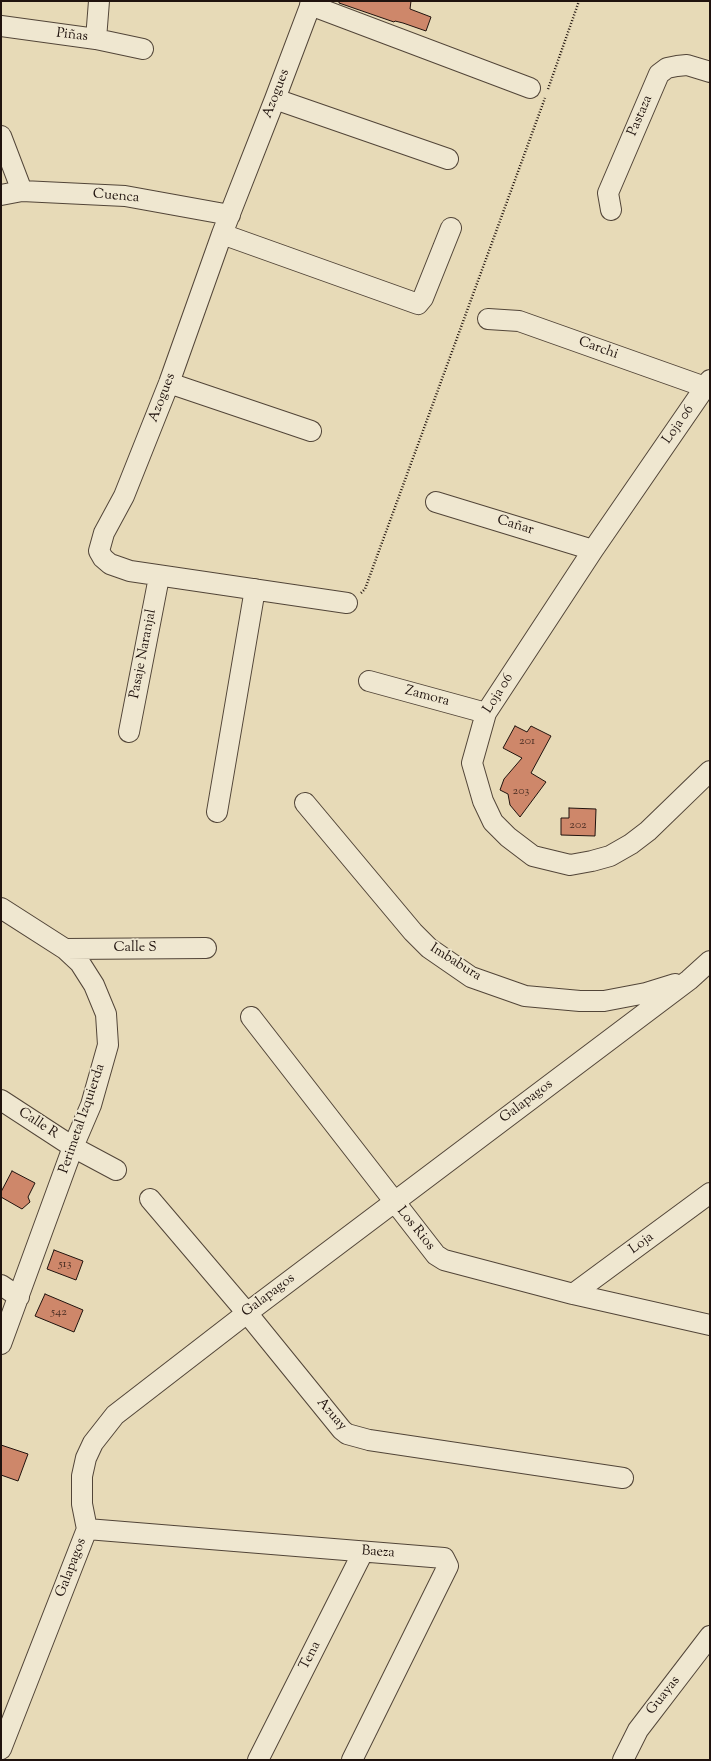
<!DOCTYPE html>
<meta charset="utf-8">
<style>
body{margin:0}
#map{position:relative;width:711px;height:1761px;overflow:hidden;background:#e7dab7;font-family:"Sorts Mill Goudy",serif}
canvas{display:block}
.frame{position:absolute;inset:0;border:2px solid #20130e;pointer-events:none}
</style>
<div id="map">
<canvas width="711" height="1761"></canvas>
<div class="frame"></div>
</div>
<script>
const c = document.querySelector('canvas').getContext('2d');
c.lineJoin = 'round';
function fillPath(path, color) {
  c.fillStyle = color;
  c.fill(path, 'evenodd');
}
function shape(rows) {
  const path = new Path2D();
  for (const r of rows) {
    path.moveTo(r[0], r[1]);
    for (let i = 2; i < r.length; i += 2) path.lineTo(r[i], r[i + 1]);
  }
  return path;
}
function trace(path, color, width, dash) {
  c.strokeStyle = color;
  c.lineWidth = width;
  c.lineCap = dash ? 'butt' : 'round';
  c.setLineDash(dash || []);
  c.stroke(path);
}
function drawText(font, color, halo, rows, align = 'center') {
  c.font = font + ' "Sorts Mill Goudy",serif';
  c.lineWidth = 3.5;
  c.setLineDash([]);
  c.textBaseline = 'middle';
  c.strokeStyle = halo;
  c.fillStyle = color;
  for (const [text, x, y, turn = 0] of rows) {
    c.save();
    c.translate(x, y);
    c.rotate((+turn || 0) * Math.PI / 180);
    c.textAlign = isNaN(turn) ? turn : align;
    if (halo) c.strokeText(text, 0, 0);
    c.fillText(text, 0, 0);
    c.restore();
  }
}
const building = shape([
 [339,1,411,1,410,9,431,17,426,31,403,23,395,21,394,22,339,3,339,1],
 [515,726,527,732,531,726,551,736,531,773,546,782,520,817,510,805,508,794,500,790,504,779,522,758,503,748,515,726],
 [569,808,596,809,595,836,561,835,561,818,569,818,569,808],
 [12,1171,35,1183,28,1197,30,1202,22,1209,1,1197,1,1192,12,1171],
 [54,1250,83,1261,76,1280,47,1269,54,1250],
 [45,1294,83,1310,74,1332,35,1316,45,1294],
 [1,1445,28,1454,18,1481,1,1475,1,1445]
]);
fillPath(building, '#ce876a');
trace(building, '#20130e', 1);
const minor = shape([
 [312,1,275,99,222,234,169,383,124,496,104,533,99,551,103,558,110,564,130,571,347,603],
 [310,5,530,88],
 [1,26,96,39,143,49],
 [96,39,99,1],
 [275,99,448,159],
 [1,136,22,191],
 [1,195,22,191,125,196,230,215],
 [611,210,608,193,659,74,667,68,677,66,687,65,710,72],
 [222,234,418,304,423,298,451,228],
 [488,319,519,321,705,387],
 [710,380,593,550,486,713,472,763,483,801,493,822,508,837,533,856,570,865,592,861,610,856,631,844,648,831,710,771],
 [169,383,311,431],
 [436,502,593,550],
 [369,681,486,713],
 [129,732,159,577],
 [305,803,413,932,429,948,471,977,525,996,580,1001,604,1001,646,993,675,984],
 [217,812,255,589],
 [1,908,65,949,80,963,94,985,106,1014,108,1045,91,1105,73,1147,1,1344],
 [65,949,206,948],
 [251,1017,436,1255,444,1260,573,1294,710,1325],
 [1,1100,73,1147,116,1170],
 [150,1199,247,1313,342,1430,347,1434,369,1440,623,1478],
 [1,1285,19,1297],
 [573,1294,710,1193],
 [87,1529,444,1558,448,1566,352,1760],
 [1,1749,87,1529,82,1504,82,1476,86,1458,93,1443,115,1415,247,1313,689,980,710,961],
 [258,1760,363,1552],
 [623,1760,638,1730,710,1636]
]);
trace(minor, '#524538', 22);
trace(shape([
 [548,89,579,1],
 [361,593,365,589,545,98]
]), '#20130e', 2.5, [1, 2]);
trace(minor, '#efe7d0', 20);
drawText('12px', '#4c3025', null, [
 ["201",527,742],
 ["203",521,792],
 ["202",578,826],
 ["513",65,1265],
 ["542",59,1313]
]);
drawText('14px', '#20130e', '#efe7d0', [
 ["Piñas",72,36,7],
 ["Azogues",277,94,-69],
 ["Pastaza",641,116,-67],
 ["Cuenca",116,197,5],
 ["Carchi",598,349,20],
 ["Azogues",163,398,-69],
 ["Loja 06",679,425,-55],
 ["Cañar",515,526,17],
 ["Pasaje Naranjal",144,654,-79],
 ["Loja 06",499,694,-58],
 ["Zamora",427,697,15],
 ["Calle S",135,949],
 ["Imbabura",455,963,32],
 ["Galapagos",527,1102,-37],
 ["Perimetal Izquierda",83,1119,-71],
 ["Calle R",38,1124,33],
 ["Los Rios",415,1229,51],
 ["Loja",642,1244,-36],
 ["Galapagos",269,1296,-37],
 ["Azuay",331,1415,49],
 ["Baeza",378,1553,4],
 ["Galapagos",72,1568,-69],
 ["Tena",311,1656,-63],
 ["Guayas",664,1696,-52]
]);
</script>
